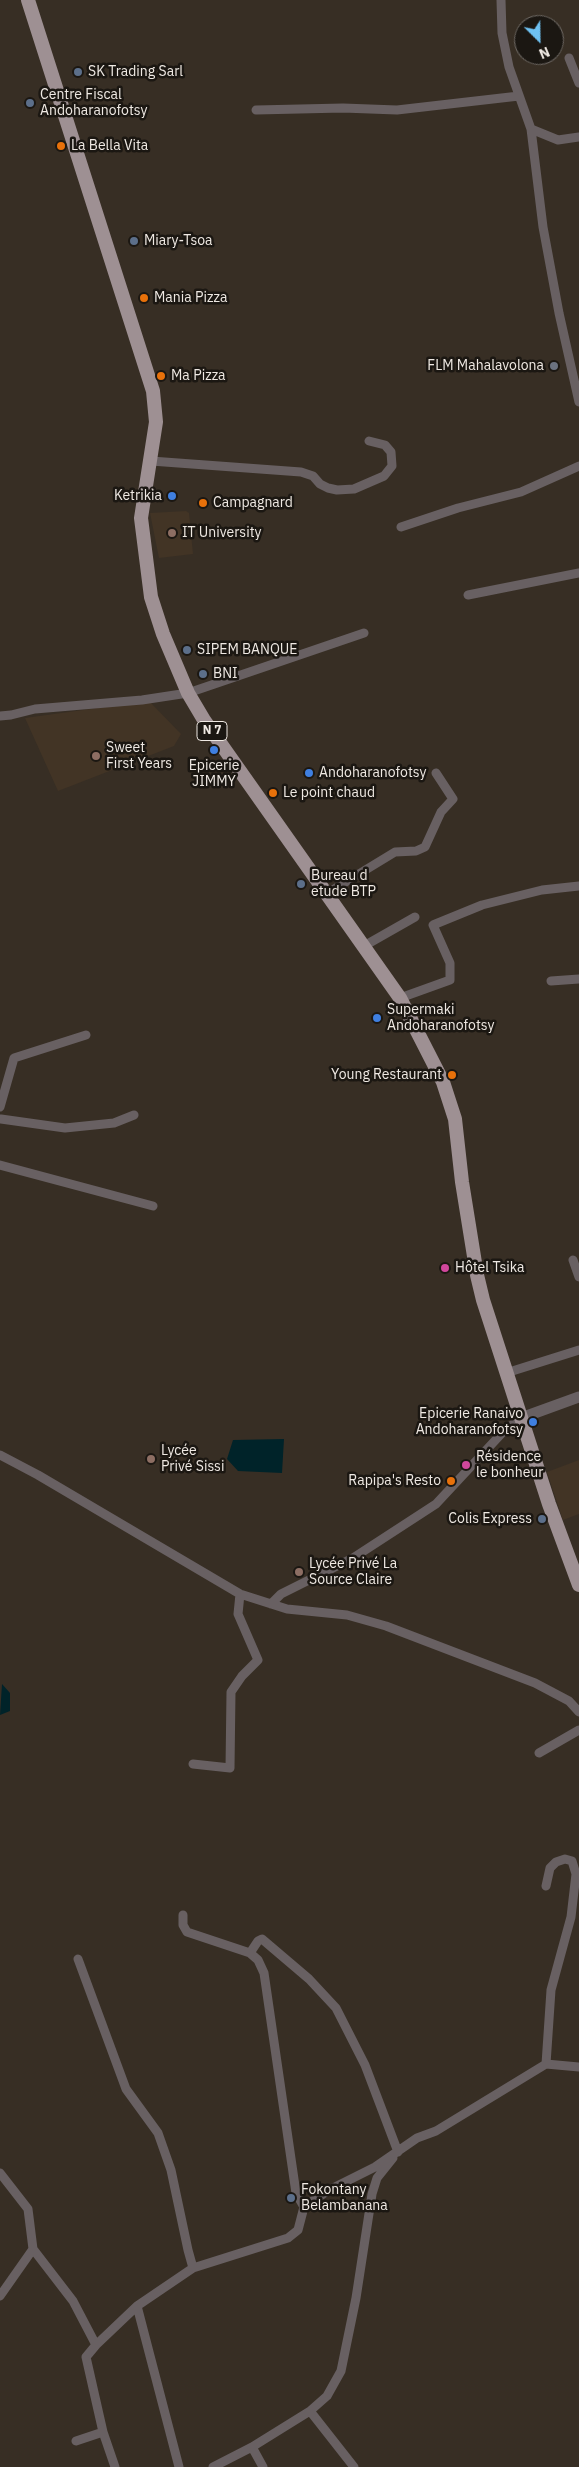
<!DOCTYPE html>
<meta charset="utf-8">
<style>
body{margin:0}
#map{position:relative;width:579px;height:2467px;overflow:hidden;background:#372e24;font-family:"IBM Plex Sans",sans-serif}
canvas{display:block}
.north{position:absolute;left:514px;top:15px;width:50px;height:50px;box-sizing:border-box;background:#1b1712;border:1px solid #706b66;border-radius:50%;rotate:157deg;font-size:14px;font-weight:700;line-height:20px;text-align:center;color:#efe9e3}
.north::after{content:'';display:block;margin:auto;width:18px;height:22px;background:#6ec2f3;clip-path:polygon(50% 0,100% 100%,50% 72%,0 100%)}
</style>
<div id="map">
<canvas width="579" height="2467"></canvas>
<div class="north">N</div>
</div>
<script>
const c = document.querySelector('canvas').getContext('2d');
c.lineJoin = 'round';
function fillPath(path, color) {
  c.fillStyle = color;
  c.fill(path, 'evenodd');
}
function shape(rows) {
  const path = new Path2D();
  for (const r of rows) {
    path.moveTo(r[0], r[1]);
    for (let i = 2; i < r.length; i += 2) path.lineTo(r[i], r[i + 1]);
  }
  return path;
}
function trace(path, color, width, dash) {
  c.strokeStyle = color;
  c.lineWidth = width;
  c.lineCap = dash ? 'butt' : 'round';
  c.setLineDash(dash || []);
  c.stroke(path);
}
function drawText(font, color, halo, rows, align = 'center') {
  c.font = font + ' "IBM Plex Sans",sans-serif';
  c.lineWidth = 5;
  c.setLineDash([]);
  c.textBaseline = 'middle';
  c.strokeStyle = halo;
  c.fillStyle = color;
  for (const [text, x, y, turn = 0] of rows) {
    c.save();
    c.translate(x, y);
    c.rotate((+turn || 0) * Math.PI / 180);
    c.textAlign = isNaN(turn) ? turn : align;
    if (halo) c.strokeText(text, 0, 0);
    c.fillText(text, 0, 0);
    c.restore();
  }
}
fillPath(shape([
 [186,511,189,513,193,554,159,558,150,513],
 [149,701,181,734,174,746,58,791,25,718],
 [579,1460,579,1514,563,1520,547,1472]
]), '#423425');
fillPath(shape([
 [284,1439,282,1473,238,1471,227,1459,233,1440],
 [2,1684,10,1693,10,1711,0,1715]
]), '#002329');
trace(shape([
 [501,0,502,33,509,67,531,129,543,227,559,313,579,402],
 [569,58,579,83],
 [256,110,343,108,397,110,519,96],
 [531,129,558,140,579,137],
 [151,461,301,472,313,476,320,484,328,488,337,490,354,489,384,476,392,466,391,452,385,445,369,441],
 [401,527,458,508,521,492,579,466],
 [468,595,579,573],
 [0,716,11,715,35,709,142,700,188,693,364,633],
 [326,894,395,852,416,851,425,847,441,812,453,799,436,773],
 [364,946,415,917],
 [551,981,579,979],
 [400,998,450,980,450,963,433,925,482,905,542,890,579,886],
 [0,1107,14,1058,86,1035],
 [1,1119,65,1128,114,1123,134,1115],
 [0,1165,153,1206],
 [573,1260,579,1277],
 [506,1373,579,1350],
 [0,1455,38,1475,240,1594,287,1609,347,1615,386,1626,535,1683,569,1701,579,1712],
 [271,1604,281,1594,353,1558,436,1504,503,1432,521,1418],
 [539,1753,579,1730],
 [193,1764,230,1768,231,1692,242,1676,258,1660,238,1614,240,1594],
 [183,1915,183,1925,187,1932,250,1953,258,1960,264,1973,296,2193,304,2207],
 [250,1953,258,1941,262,1939,309,1979,336,2008,365,2065,398,2152],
 [78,1959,126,2089,158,2133,171,2170,188,2250,193,2268],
 [546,2064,551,1990,571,1917,576,1874,572,1861,565,1859,556,1862,550,1868,546,1886],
 [0,2173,28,2209,33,2249,73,2301,96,2345],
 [0,2296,33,2249],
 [137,2306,179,2467],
 [310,2411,354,2467],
 [76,2441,103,2432],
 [115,2467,103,2432,86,2357,96,2345,137,2306,193,2268,288,2238,298,2230,304,2207,329,2190,375,2167,417,2138,436,2131,546,2064,579,2067],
 [213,2467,252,2447],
 [263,2467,252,2447,310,2411,327,2396,341,2371,356,2298,372,2194,377,2178,393,2158]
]), '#686062', 9);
trace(shape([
 [521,1418,579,1397]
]), '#686062', 11);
trace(shape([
 [28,0,153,391,156,422,141,518,151,597,163,634,188,693,204,720,400,998,443,1082,455,1119,462,1182,477,1275,483,1300,549,1504,579,1585]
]), '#9e9093', 14);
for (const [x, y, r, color] of [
 [78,72,5,"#5c6f8a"],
 [30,103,5,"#5c6f8a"],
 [61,146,5,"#e8710a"],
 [134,241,5,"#5c6f8a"],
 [144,298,5,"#e8710a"],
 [554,366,5,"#6b7280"],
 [161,376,5,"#e8710a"],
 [172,496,5,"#3f7fe0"],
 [203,503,5,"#e8710a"],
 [172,533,5,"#8d6e63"],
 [187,650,5,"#5c6f8a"],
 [203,674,5,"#5c6f8a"],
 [214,750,5,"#3f7fe0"],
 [96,756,5,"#8d6e63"],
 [309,773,5,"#3f7fe0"],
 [273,793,5,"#e8710a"],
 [301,884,5,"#5c6f8a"],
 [377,1018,5,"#3f7fe0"],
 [452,1075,5,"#e8710a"],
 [445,1268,5,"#d1479c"],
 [533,1422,5,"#3f7fe0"],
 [151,1459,5,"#8d6e63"],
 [466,1465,5,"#d1479c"],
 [451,1481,5,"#e8710a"],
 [542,1519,5,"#5c6f8a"],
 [299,1572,5,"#8d6e63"],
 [291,2198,5,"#5c6f8a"]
]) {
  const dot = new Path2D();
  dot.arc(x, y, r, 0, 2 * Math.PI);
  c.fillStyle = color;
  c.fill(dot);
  trace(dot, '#1b1712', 2);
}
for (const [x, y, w] of [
 [212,731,30]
]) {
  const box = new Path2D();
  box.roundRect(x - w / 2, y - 9.5, w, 19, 4);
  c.fillStyle = '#1b1712';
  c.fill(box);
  trace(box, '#efe9e3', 1);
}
drawText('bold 12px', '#efe9e3', null, [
 ["N 7",212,731]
]);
drawText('14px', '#efe9e3', '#1b1712', [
 ["SK Trading Sarl",88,72],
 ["Centre Fiscal",40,95],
 ["Andoharanofotsy",40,111],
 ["La Bella Vita",71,146],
 ["Miary-Tsoa",144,241],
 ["Mania Pizza",154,298],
 ["FLM Mahalavolona",544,366,"right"],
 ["Ma Pizza",171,376],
 ["Ketrikia",162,496,"right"],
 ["Campagnard",213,503],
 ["IT University",182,533],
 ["SIPEM BANQUE",197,650],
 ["BNI",213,674],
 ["Sweet",106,748],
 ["First Years",106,764],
 ["Epicerie",214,766,"center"],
 ["JIMMY",214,782,"center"],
 ["Andoharanofotsy",319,773],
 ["Le point chaud",283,793],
 ["Bureau d",311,876],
 ["etude BTP",311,892],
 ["Supermaki",387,1010],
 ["Andoharanofotsy",387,1026],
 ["Young Restaurant",442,1075,"right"],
 ["Hôtel Tsika",455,1268],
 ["Epicerie Ranaivo",523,1414,"right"],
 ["Andoharanofotsy",523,1430,"right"],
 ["Lycée",161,1451],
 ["Privé Sissi",161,1467],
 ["Résidence",476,1457],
 ["le bonheur",476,1473],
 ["Rapipa's Resto",441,1481,"right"],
 ["Colis Express",532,1519,"right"],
 ["Lycée Privé La",309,1564],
 ["Source Claire",309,1580],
 ["Fokontany",301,2190],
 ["Belambanana",301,2206]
], 'left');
</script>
